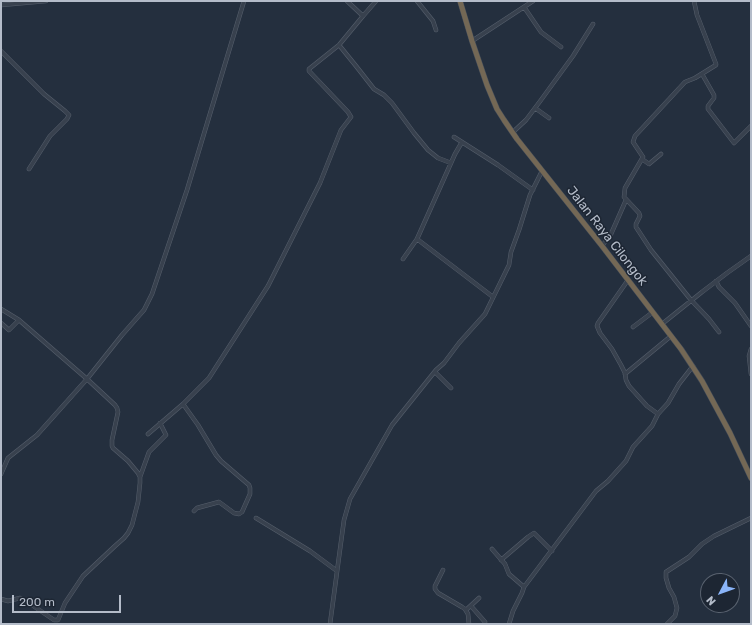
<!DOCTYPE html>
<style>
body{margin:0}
#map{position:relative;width:752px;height:625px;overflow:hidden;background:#242f3e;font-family:Rubik,sans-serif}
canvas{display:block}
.frame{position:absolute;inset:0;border:2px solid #b4bcc9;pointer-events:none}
.north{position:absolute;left:700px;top:573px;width:40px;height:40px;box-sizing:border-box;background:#1d2633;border:1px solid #59626f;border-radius:50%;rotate:229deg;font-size:11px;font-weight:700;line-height:16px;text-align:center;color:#b4bcc9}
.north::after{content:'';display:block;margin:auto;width:14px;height:18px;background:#8ab4f8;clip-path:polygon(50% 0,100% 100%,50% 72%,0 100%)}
.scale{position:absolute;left:12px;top:595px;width:109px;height:18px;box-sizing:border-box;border:2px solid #b4bcc9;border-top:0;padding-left:5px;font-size:12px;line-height:14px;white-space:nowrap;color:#b4bcc9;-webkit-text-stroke:3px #1d2633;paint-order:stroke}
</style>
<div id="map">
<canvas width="752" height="625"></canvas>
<div class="frame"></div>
<div class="north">N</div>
<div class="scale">200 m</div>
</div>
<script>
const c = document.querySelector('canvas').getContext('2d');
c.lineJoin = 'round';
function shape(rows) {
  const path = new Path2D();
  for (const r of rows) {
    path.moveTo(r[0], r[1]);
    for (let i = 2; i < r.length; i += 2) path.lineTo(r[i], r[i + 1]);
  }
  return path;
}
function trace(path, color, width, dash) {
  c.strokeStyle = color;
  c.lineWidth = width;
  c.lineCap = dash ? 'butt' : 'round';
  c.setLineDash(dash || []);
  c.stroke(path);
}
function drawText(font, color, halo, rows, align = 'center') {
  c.font = font + ' Rubik,sans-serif';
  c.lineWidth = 3;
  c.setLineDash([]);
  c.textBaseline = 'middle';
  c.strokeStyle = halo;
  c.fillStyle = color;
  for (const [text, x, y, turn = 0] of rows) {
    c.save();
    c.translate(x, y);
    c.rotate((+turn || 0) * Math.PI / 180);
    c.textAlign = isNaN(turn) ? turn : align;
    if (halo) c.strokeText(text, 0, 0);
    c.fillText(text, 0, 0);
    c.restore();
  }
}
const minor = shape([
 [347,1,363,16],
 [417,1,433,21,436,30],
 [694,1,697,15,716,64,716,65,695,78,685,82,635,136,633,142,643,157,625,188,624,197,639,213,640,216,636,224,636,227,651,250,691,300,709,319,719,332],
 [1,5,46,1],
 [524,7,541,32,561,47],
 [472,41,533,1],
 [339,45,356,66,374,89,384,95,392,103,414,133,428,150,438,158,451,163],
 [1,51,44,94,65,111,69,115,67,119,50,136,29,169],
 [702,74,714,95,714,98,708,106,708,109,734,143,751,126],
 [535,108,549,118],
 [513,132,526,120,541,100,573,56,593,24],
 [454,137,498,165,533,190],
 [642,159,649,164,661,154],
 [417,239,493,297],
 [602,246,611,234,626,200],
 [403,259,417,239,455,154,462,142],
 [628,280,598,323,597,326,600,333,612,349,621,365,625,373,626,380,629,386,647,406,658,414],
 [716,281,719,287,735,303,751,326],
 [1,309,19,320,87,379,115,405,117,408,118,412,112,440,112,446,113,448,128,461,138,473,140,477,140,483,138,502,132,525,128,533,124,538,115,546,83,576,65,603,58,620,54,620,29,603,20,598,8,601,1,599],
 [1,323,9,330,19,320],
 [662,324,702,292,727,273,751,256],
 [633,327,653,312],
 [751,349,749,356,751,374],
 [435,372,451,388],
 [625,374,671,336],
 [183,404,198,425,216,455,221,461,249,485,250,488,250,494,242,512,239,514,234,513,219,502,197,508,194,511],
 [148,434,183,404,209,378,268,286,320,183,341,130,351,117,348,112,309,71,309,69,339,45,363,16,376,1],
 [1,474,8,458,37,435,87,379,122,335,144,310,152,294,187,190,244,1],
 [140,477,149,452,166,435,160,423],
 [256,518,310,551,337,571],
 [492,549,505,564,509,574,524,587],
 [501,560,528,537,534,533,552,551],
 [443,570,435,586,435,589,438,593,462,607,465,609,468,614,469,624],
 [471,606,485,622],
 [466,610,479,598],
 [330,624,341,542,344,520,350,499,392,425,436,370,444,363,459,343,485,314,509,265,511,252,519,230,530,195,542,171],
 [509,624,513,611,522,593,524,587,596,491,608,481,626,461,633,447,652,426,658,414,668,403,679,384,693,366],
 [667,624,675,616,677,608,674,597,669,588,666,578,666,572,689,557,702,544,714,536,751,518]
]);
const highway = shape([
 [460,1,472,41,487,85,497,109,504,120,517,139,602,246,681,349,702,381,730,433,751,478]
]);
trace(minor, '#565f6c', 4.5);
trace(highway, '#434c59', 6);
trace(minor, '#38414e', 3.5);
trace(highway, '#746855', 5);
drawText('13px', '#b4bcc9', '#1d2633', [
 ["Jalan Raya Cilongok",607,236,52]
]);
</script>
